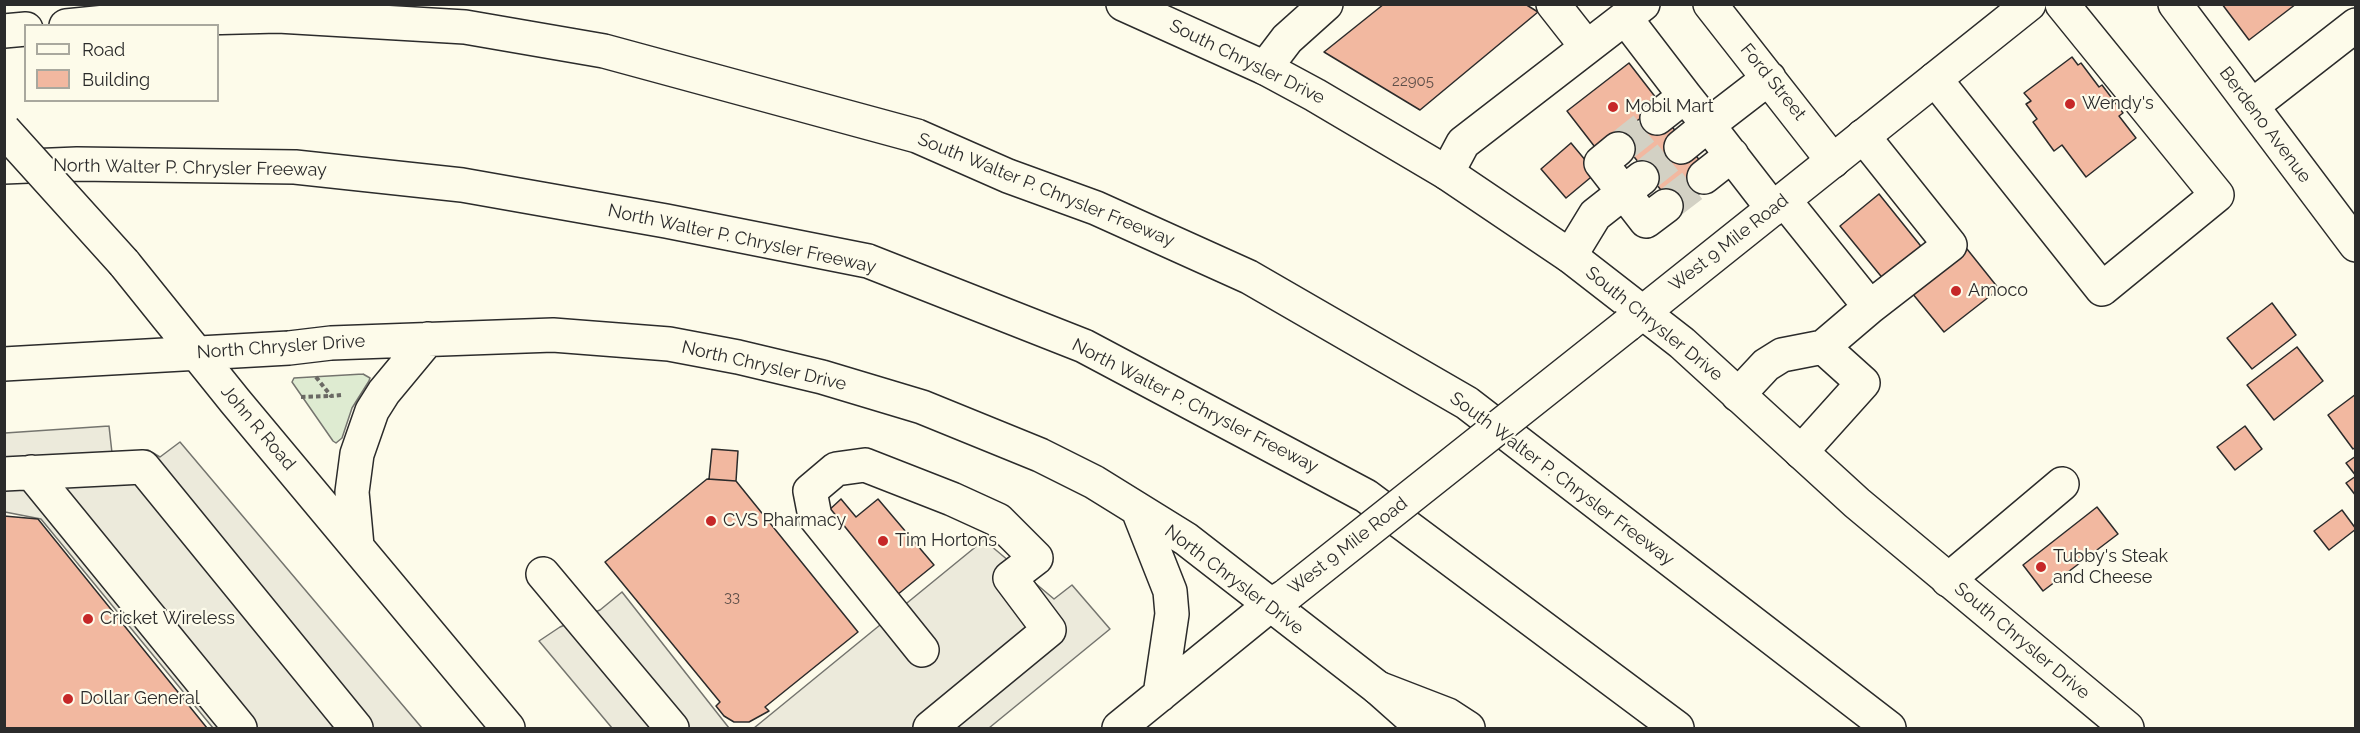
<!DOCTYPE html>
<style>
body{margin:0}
#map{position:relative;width:2360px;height:733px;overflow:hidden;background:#fdfbea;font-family:Raleway,sans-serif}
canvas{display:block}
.frame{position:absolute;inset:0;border:6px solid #2b2b2b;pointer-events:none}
.legend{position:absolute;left:24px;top:24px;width:195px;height:78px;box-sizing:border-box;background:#fdfbea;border:2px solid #a9a89e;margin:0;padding:8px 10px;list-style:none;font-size:18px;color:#2b2b2b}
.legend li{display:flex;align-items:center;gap:12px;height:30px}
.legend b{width:30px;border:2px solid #a9a89e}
</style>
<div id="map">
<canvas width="2360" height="733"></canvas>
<div class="frame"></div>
<ul class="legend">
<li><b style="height:8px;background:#fdfbea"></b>Road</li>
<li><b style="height:16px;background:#f2b8a0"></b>Building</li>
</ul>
</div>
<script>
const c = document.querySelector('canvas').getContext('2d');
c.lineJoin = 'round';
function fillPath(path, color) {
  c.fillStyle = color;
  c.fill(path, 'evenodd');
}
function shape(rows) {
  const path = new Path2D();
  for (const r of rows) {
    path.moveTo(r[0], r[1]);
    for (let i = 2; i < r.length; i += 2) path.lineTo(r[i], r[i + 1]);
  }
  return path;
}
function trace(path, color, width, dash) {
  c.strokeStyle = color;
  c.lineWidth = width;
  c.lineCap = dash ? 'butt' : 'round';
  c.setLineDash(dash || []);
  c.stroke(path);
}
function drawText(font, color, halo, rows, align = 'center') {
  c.font = font + ' Raleway,sans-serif';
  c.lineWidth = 4.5;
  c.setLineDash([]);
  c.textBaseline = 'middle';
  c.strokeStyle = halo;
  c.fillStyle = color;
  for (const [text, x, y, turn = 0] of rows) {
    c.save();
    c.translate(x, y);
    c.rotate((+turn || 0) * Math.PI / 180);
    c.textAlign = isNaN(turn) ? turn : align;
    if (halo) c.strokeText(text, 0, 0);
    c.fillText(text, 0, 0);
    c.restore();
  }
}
const green = shape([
 [363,374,370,378,369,381,352,408,342,438,336,443,333,441,292,382,294,378,363,374]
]);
fillPath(green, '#deebd1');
trace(green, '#74746e', 1.5);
const parking = shape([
 [109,426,112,453,148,450,160,457,180,442,422,728,213,728,41,519,5,512,5,433,109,426],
 [984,540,1054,599,1072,585,1110,629,989,728,754,728,984,540],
 [622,592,729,728,612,728,539,641,560,627,600,610,622,592]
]);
fillPath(parking, '#eceadb');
trace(parking, '#74746e', 1.5);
const building = shape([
 [1384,4,1525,4,1538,12,1420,110,1324,52,1384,4],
 [2222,4,2296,4,2249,40,2222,4],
 [2072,57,2078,65,2081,63,2099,87,2102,85,2123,113,2119,116,2136,138,2086,177,2062,145,2054,151,2033,122,2037,119,2026,104,2031,101,2024,93,2072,57],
 [1629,63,1660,103,1598,151,1567,111,1629,63],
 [1659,111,1716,180,1678,211,1622,142,1659,111],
 [1571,143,1596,173,1566,198,1541,169,1571,143],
 [1879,194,1928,255,1889,286,1840,226,1879,194],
 [1967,249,1999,289,1944,332,1912,293,1967,249],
 [2272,303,2296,335,2252,369,2227,338,2272,303],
 [2297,347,2323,381,2274,420,2247,385,2297,347],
 [2356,394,2356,447,2353,449,2328,415,2356,394],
 [2245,426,2262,449,2235,470,2217,447,2245,426],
 [712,449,738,451,736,481,709,479,712,449],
 [2356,456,2356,476,2346,463,2356,456],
 [2356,476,2356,496,2346,483,2356,476],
 [707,479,736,481,858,632,765,707,769,711,749,722,734,722,724,716,716,706,720,702,605,562,707,479],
 [841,499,856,517,878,499,934,565,897,595,827,512,841,499],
 [2097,507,2118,534,2043,591,2023,565,2097,507],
 [2342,510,2356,529,2329,550,2314,531,2342,510],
 [4,516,38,519,207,728,4,728,4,516]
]);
fillPath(building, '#f2b8a0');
trace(building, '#2b2b2b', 1.5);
trace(shape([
 [1618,149,1657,118],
 [1642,178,1681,147],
 [1666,206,1704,177]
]), '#d3d1c4', 33, [33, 16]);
const minor = shape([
 [1553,4,1586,46],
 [1710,4,1833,161],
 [2175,4,2356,245],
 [1626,19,1685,96],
 [1265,68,1287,39,1326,4],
 [1935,79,2102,289,2217,195,2062,4],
 [2252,106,2356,25],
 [1657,118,1685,96,1708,125,1769,78],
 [1681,147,1708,125,1773,209],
 [1618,149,1601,163,1646,221,1666,206],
 [1447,173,1463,143,1643,4],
 [1704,177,1732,155],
 [1784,200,1870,307,1950,245,1863,136],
 [1570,256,1595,215,1642,178],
 [1738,395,1766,365,1782,355,1823,347,1870,307],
 [1801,452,1863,383,1823,347],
 [31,472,240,728],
 [4,474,143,467,356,728],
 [543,574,672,728],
 [1948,580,2062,484],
 [922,650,815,517,810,491,836,469,865,465,952,499,998,520,1036,558,1010,578,1049,630,930,728]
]);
const major = shape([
 [1123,4,1265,68,1315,95,1447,173,1570,256,1682,343,1857,503,2127,728],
 [124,263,235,401,508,728],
 [1627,325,2029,4],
 [4,364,289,348,331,343,553,335,669,344,738,357,822,377,922,407,1040,455,1094,482,1186,539,1378,688,1423,728],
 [1138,510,1170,591,1172,614,1160,695],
 [357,546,352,492,357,454,372,411,384,392,428,339],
 [1119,728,1269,606,1287,595]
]);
const highway = shape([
 [66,26,126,20,278,16,465,27,604,51,917,136,1008,176,1096,208,1249,277,1467,403,1889,728],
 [4,31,26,29],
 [4,167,77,164,295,167,462,185,666,221,868,261,1084,346,1366,496,1677,728],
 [1378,688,1448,715,1468,728]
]);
trace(minor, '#2b2b2b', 36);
trace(major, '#2b2b2b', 36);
trace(highway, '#2b2b2b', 36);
trace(shape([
 [316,377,331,396,341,395],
 [301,397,330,396]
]), '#6a6964', 4, [4.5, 3]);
trace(minor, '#fdfbea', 33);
trace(major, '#fdfbea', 33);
trace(highway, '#fdfbea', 33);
const majorBridge = shape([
 [4,130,124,263],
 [1288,594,1627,325]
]);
trace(majorBridge, '#2b2b2b', 36, []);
trace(majorBridge, '#fdfbea', 33);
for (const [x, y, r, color] of [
 [2070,104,6,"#c62828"],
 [1613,107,6,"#c62828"],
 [1956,291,6,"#c62828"],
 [711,521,6,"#c62828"],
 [883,541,6,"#c62828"],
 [2041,567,6,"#c62828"],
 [88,619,6,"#c62828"],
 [68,699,6,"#c62828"]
]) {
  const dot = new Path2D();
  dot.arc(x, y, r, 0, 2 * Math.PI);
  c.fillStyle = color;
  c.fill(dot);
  trace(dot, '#fdfbea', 2);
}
drawText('15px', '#5d4e48', null, [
 ["22905",1413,81],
 ["33",732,597]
]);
drawText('18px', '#2b2b2b', '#fdfbea', [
 ["South Chrysler Drive",1247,62,26],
 ["Ford Street",1773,82,51],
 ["Berdeno Avenue",2265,125,53],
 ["North Walter P. Chrysler Freeway",190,168,1],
 ["South Walter P. Chrysler Freeway",1046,190,22],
 ["North Walter P. Chrysler Freeway",742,239,12],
 ["West 9 Mile Road",1729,243,-38],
 ["South Chrysler Drive",1654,324,39],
 ["North Chrysler Drive",281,347,-4],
 ["North Chrysler Drive",764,366,13],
 ["North Walter P. Chrysler Freeway",1195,406,27],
 ["John R Road",258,428,50],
 ["South Walter P. Chrysler Freeway",1562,479,37],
 ["West 9 Mile Road",1348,546,-38],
 ["North Chrysler Drive",1234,580,37],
 ["South Chrysler Drive",2022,641,40]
]);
drawText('18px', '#2b2b2b', '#fdfbea', [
 ["Wendy's",2082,104],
 ["Mobil Mart",1625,107],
 ["Amoco",1968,291],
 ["CVS Pharmacy",723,521],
 ["Tim Hortons",895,541],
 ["Tubby's Steak",2053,557],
 ["and Cheese",2053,578],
 ["Cricket Wireless",100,619],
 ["Dollar General",80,699]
], 'left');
</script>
